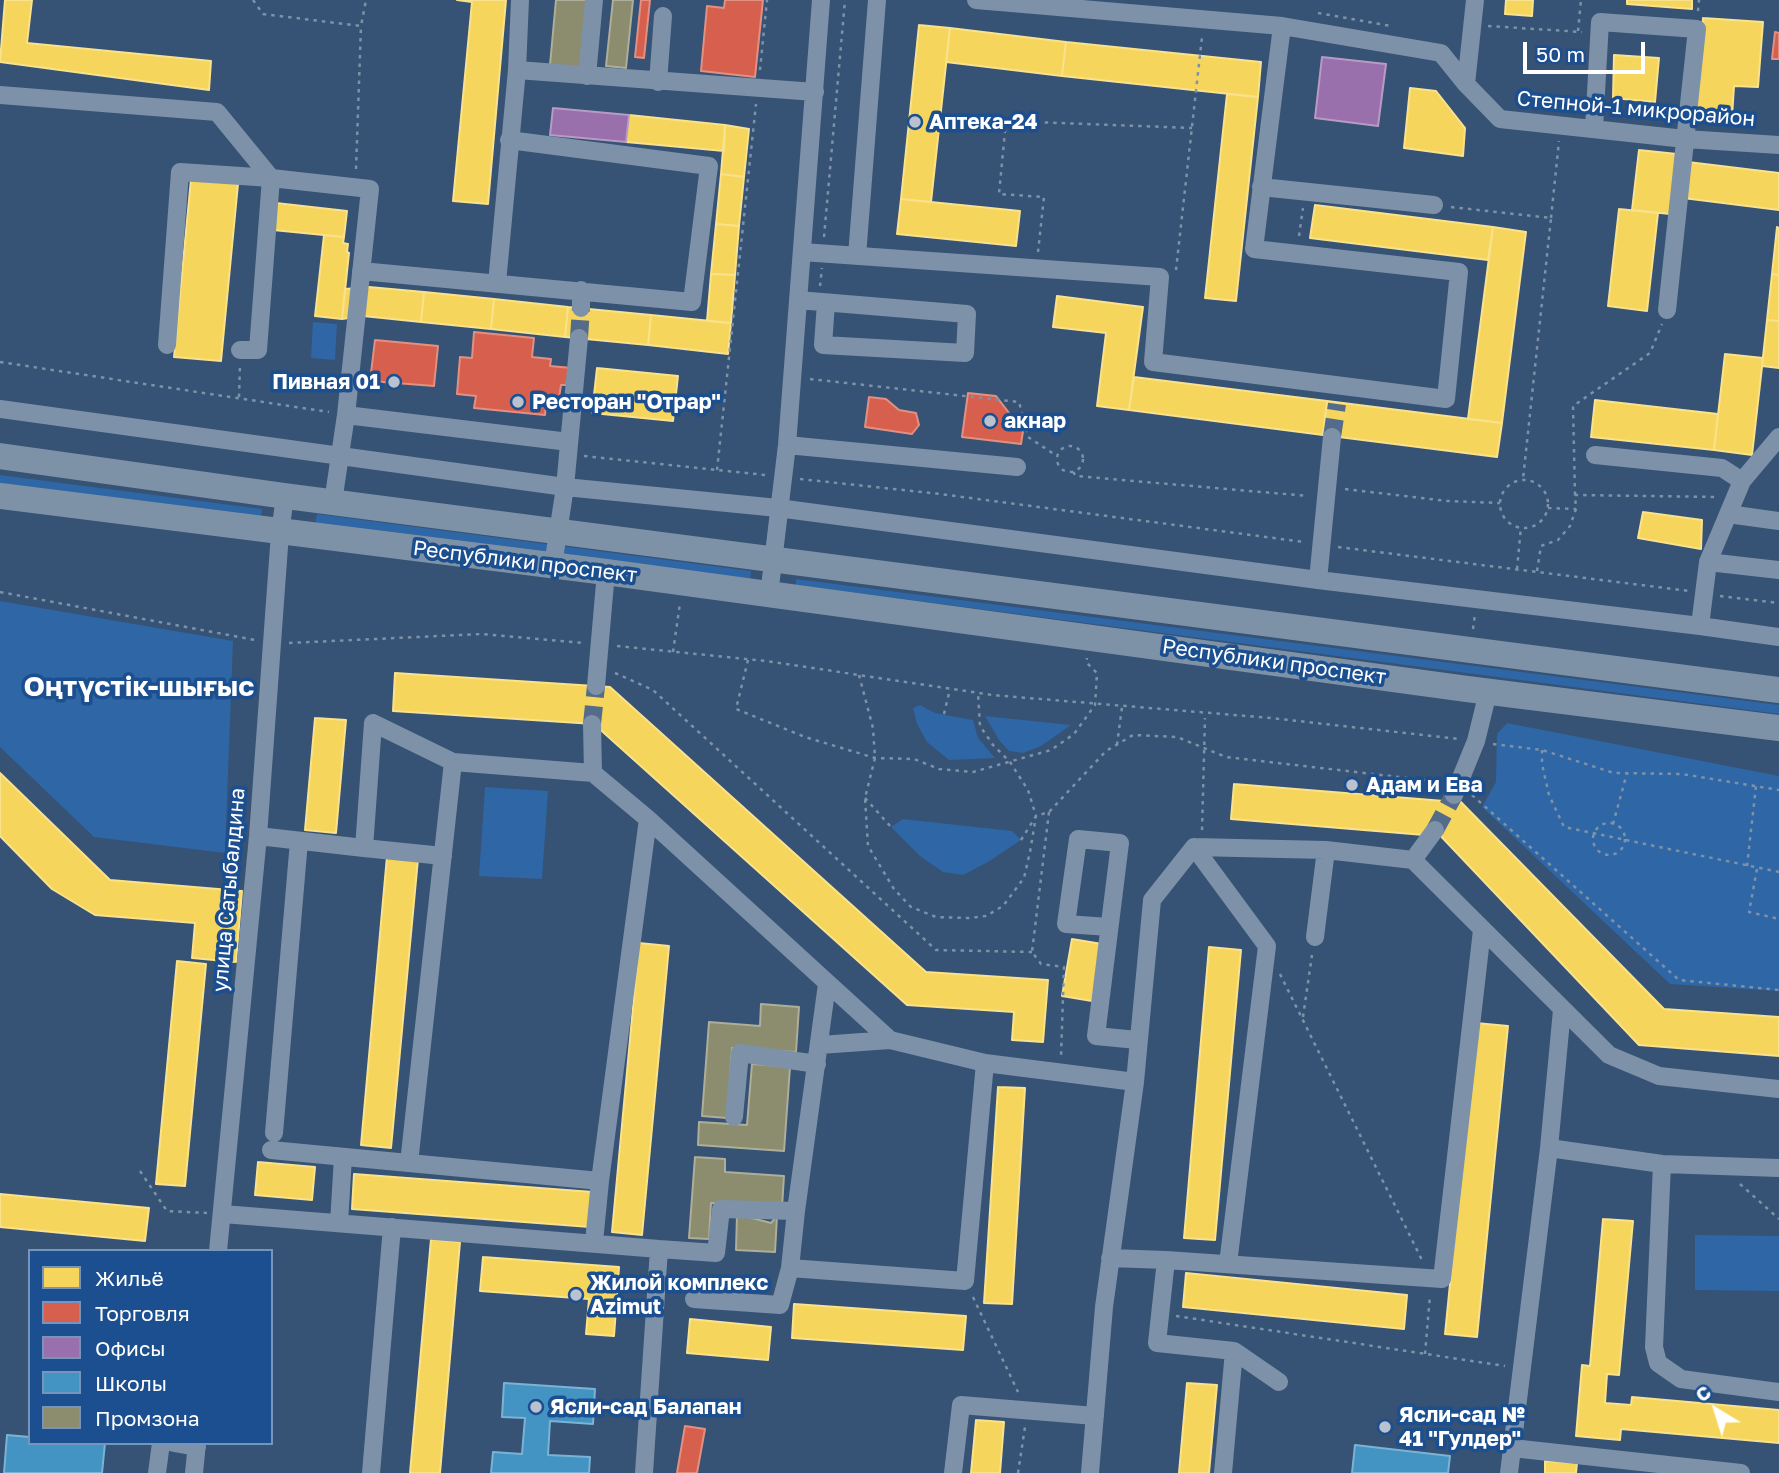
<!DOCTYPE html>
<meta charset="utf-8">
<style>
body{margin:0}
#map{position:relative;width:1779px;height:1473px;overflow:hidden;background:#365274;font-family:"Golos Text",sans-serif}
canvas{display:block}
.legend{position:absolute;left:28px;top:1249px;width:245px;height:196px;box-sizing:border-box;background:#1b4f8f;border:2px solid #7695bc;margin:0;padding:9px 12px;list-style:none;font-size:21px;color:#fff}
.legend li{display:flex;align-items:center;gap:14px;height:35px}
.legend b{width:35px;border:2px solid #7695bc}
.north{position:absolute;left:1681px;top:1375px;width:70px;height:70px;-webkit-text-stroke:5px #1b4f8f;paint-order:stroke;rotate:322deg;font-size:19px;font-weight:700;line-height:28px;text-align:center;color:#fff}
.north::after{content:'';display:block;margin:auto;width:24px;height:32px;background:#fff;clip-path:polygon(50% 0,100% 100%,50% 72%,0 100%)}
.scale{position:absolute;left:1523px;top:42px;width:122px;height:32px;box-sizing:border-box;border:4px solid #fff;border-top:0;padding-left:9px;font-size:21px;line-height:24px;white-space:nowrap;color:#fff;-webkit-text-stroke:5px #1b4f8f;paint-order:stroke}
</style>
<div id="map">
<canvas width="1779" height="1473"></canvas>
<ul class="legend">
<li><b style="height:19px;background:#f6d55c"></b>Жильё</li>
<li><b style="height:19px;background:#d6604d"></b>Торговля</li>
<li><b style="height:19px;background:#9970ab"></b>Офисы</li>
<li><b style="height:19px;background:#4393c3"></b>Школы</li>
<li><b style="height:19px;background:#8c8c6e"></b>Промзона</li>
</ul>
<div class="north">С</div>
<div class="scale">50 m</div>
</div>
<script>
const c = document.querySelector('canvas').getContext('2d');
c.lineJoin = 'round';
function fillPath(path, color) {
  c.fillStyle = color;
  c.fill(path, 'evenodd');
}
function shape(rows) {
  const path = new Path2D();
  for (const r of rows) {
    if (r.length === 3) {
      path.moveTo(r[0] + r[2], r[1]);
      path.arc(r[0], r[1], r[2], 0, 2 * Math.PI);
      continue;
    }
    path.moveTo(r[0], r[1]);
    for (let i = 2; i < r.length; i += 2) path.lineTo(r[i], r[i + 1]);
  }
  return path;
}
function trace(path, color, width, dash) {
  c.strokeStyle = color;
  c.lineWidth = width;
  c.lineCap = dash ? 'butt' : 'round';
  c.setLineDash(dash || []);
  c.stroke(path);
}
function drawText(font, color, halo, rows, align = 'center') {
  c.font = font + ' "Golos Text",sans-serif';
  c.lineWidth = 7;
  c.setLineDash([]);
  c.textBaseline = 'middle';
  c.strokeStyle = halo;
  c.fillStyle = color;
  for (const [text, x, y, turn = 0] of rows) {
    c.save();
    c.translate(x, y);
    c.rotate((+turn || 0) * Math.PI / 180);
    c.textAlign = isNaN(turn) ? turn : align;
    if (halo) c.strokeText(text, 0, 0);
    c.fillText(text, 0, 0);
    c.restore();
  }
}
fillPath(shape([
 [313,322,337,324,335,360,311,358],
 [0,475,262,509,261,518,0,484],
 [317,514,751,571,750,580,315,524],
 [796,579,1779,705,1779,714,796,585],
 [0,601,233,641,225,853,94,837,0,747],
 [920,705,935,713,973,720,978,738,995,758,949,760,927,742,917,724,913,708],
 [985,716,1071,725,1041,746,1023,753,1009,751,999,740],
 [1507,723,1779,776,1779,991,1670,984,1482,807,1496,782,1497,734],
 [485,787,548,791,542,879,479,876],
 [903,819,1012,831,1021,840,988,862,963,875,943,872,920,856,891,827],
 [1695,1235,1779,1236,1779,1291,1695,1290]
]), '#2f66a5');
const homes = shape([
 [5,0,32,0,27,43,211,61,209,90,0,62,5,0],
 [457,0,506,0,488,204,453,201,472,2,457,0],
 [1506,0,1533,0,1532,16,1505,14,1506,0],
 [1627,0,1692,0,1692,9,1627,4,1627,0],
 [1703,18,1763,22,1758,87,1734,86,1732,117,1696,114,1703,18],
 [919,25,950,28,931,202,901,199,919,25],
 [950,28,1066,42,1062,76,946,62,950,28],
 [1066,42,1261,62,1258,97,1062,76,1066,42],
 [1614,55,1659,58,1655,102,1613,98,1614,55],
 [1410,88,1436,91,1465,128,1463,156,1404,148,1410,88],
 [1227,94,1258,97,1236,301,1205,298,1227,94],
 [629,115,725,125,724,151,626,142,629,115],
 [725,125,749,129,744,177,721,174,725,125],
 [1639,150,1677,154,1670,214,1632,210,1639,150],
 [1688,162,1779,173,1779,210,1683,198,1688,162],
 [721,174,744,177,739,226,716,224,721,174],
 [191,179,238,184,221,361,174,357,191,179],
 [901,199,1020,211,1016,246,897,234,901,199],
 [276,203,347,211,344,237,273,230,276,203],
 [1315,205,1493,227,1488,260,1310,238,1315,205],
 [1619,209,1658,213,1647,311,1608,306,1619,209],
 [716,224,739,226,735,275,711,274,716,224],
 [1493,227,1526,232,1502,423,1468,419,1493,227],
 [1777,227,1779,228,1779,275,1772,274,1777,227],
 [324,235,344,237,343,243,348,244,347,252,349,253,342,319,315,316,324,235],
 [711,274,735,275,731,323,707,321,711,274],
 [1772,274,1779,275,1779,321,1767,320,1772,274],
 [369,287,424,292,421,322,363,316,342,319,345,289,369,287],
 [424,292,494,299,491,329,421,322,424,292],
 [1057,296,1143,307,1129,410,1097,406,1106,333,1053,327,1057,296],
 [494,299,568,307,565,337,491,329,494,299],
 [568,307,651,315,648,345,565,337,568,307],
 [651,315,731,323,728,354,648,345,651,315],
 [1767,320,1779,321,1779,368,1762,366,1767,320],
 [1725,354,1763,358,1752,455,1714,450,1725,354],
 [597,368,678,376,673,421,592,413,597,368],
 [1134,377,1327,401,1323,435,1129,410,1134,377],
 [1595,400,1718,414,1714,450,1591,437,1595,400],
 [1327,401,1502,423,1497,457,1323,435,1327,401],
 [1643,512,1702,520,1701,549,1638,538,1643,512],
 [395,673,610,687,926,972,1048,980,1043,1042,1012,1040,1014,1012,907,1005,594,724,393,711,395,673],
 [315,718,346,720,336,833,305,830,315,718],
 [0,773,110,880,242,891,236,962,192,958,195,923,95,915,52,889,0,836,0,773],
 [1234,784,1444,801,1454,795,1664,1009,1779,1017,1779,1056,1639,1045,1435,830,1424,835,1231,819,1234,784],
 [387,856,418,859,391,1148,361,1145,387,856],
 [1072,939,1102,944,1092,1001,1062,996,1072,939],
 [639,943,669,946,642,1235,612,1232,639,943],
 [1209,947,1241,950,1215,1240,1184,1238,1209,947],
 [177,961,206,964,185,1186,156,1184,177,961],
 [1476,1023,1508,1026,1477,1337,1445,1334,1476,1023],
 [998,1087,1025,1088,1012,1304,984,1303,998,1087],
 [258,1162,315,1167,312,1200,255,1195,258,1162],
 [354,1174,593,1192,590,1227,352,1209,354,1174],
 [0,1194,149,1208,145,1241,0,1227,0,1194],
 [1603,1219,1633,1221,1619,1375,1607,1374,1605,1403,1631,1405,1632,1397,1779,1410,1779,1443,1621,1429,1620,1440,1576,1436,1582,1365,1590,1366,1603,1219],
 [431,1239,460,1242,440,1473,410,1473,431,1239],
 [483,1257,619,1267,614,1336,586,1334,589,1299,480,1291,483,1257],
 [1186,1273,1407,1295,1404,1329,1183,1307,1186,1273],
 [794,1304,966,1316,963,1350,792,1338,794,1304],
 [690,1319,771,1327,768,1360,687,1353,690,1319],
 [1187,1383,1217,1385,1209,1473,1179,1473,1187,1383],
 [976,1420,1004,1422,1000,1473,971,1473,976,1420],
 [1545,1461,1577,1463,1576,1473,1545,1473,1545,1461]
]);
fillPath(homes, '#f6d55c');
trace(homes, '#f9e28d', 2);
const shops = shape([
 [641,0,650,0,644,58,635,57,641,0],
 [725,0,763,0,755,77,701,71,707,6,724,8,725,0],
 [1775,32,1779,33,1779,59,1772,59,1775,32],
 [474,332,534,338,532,357,551,359,550,366,572,368,566,385,561,385,558,404,546,402,545,415,474,408,476,396,457,394,460,357,472,358,474,332],
 [375,340,438,346,434,386,370,381,375,340],
 [968,393,996,396,1023,431,1021,444,962,437,968,393],
 [869,397,886,399,899,410,916,413,919,425,912,434,865,427,869,397],
 [685,1426,705,1429,697,1473,677,1473,685,1426]
]);
fillPath(shops, '#d6604d');
trace(shops, '#e29082', 2);
const offices = shape([
 [1322,57,1386,64,1378,126,1315,118,1322,57],
 [553,108,629,115,626,142,550,135,553,108]
]);
fillPath(offices, '#9970ab');
trace(offices, '#b89bc4', 2);
const schools = shape([
 [504,1383,595,1389,593,1424,550,1421,548,1455,590,1457,589,1473,491,1473,493,1452,522,1454,525,1418,502,1417,504,1383],
 [7,1435,30,1437,30,1443,105,1443,102,1473,4,1473,7,1435],
 [1355,1445,1450,1456,1448,1473,1352,1473,1355,1445]
]);
fillPath(schools, '#4393c3');
trace(schools, '#7bb3d5', 2);
const industry = shape([
 [556,0,588,0,582,68,550,65,556,0],
 [613,0,633,0,626,68,606,66,613,0],
 [761,1004,799,1007,796,1052,732,1048,727,1118,702,1116,709,1022,760,1026,761,1004],
 [752,1064,790,1067,784,1151,698,1145,699,1122,747,1125,752,1064],
 [695,1157,725,1159,725,1172,784,1176,782,1207,711,1203,709,1239,689,1238,695,1157],
 [737,1214,771,1223,777,1216,775,1252,736,1250,737,1214]
]);
fillPath(industry, '#8c8c6e');
trace(industry, '#aeae9a', 2);
trace(shape([
 [579,338,581,308],
 [1332,437,1337,404],
 [592,724,596,686],
 [1435,830,1454,795]
]), '#546c89', 18, [18, 9]);
trace(shape([
 [253,0,263,14,361,26,366,0],
 [1698,11,1699,0],
 [1318,13,1391,26],
 [1488,26,1582,32],
 [1578,31,1581,0],
 [760,70,767,0],
 [356,169,361,26],
 [1451,207,1551,218,1523,479],
 [1551,218,1559,141],
 [1299,236,1303,208],
 [824,237,845,0],
 [1038,252,1044,197,999,194,1006,121,1192,128],
 [1176,270,1202,37],
 [820,286,822,268],
 [0,362,329,412],
 [810,379,1019,402,1028,437,1057,456],
 [239,397,240,365],
 [1070,459,13],
 [584,456,765,475],
 [717,470,756,104],
 [1073,472,1076,476,1308,496],
 [800,479,940,494,1304,542],
 [1524,504,24],
 [1345,489,1447,501,1500,503],
 [1575,495,1573,406,1650,353,1662,324],
 [1548,508,1576,509],
 [1338,547,1689,591],
 [1517,569,1521,527],
 [1537,571,1541,546,1558,540,1570,526,1576,509,1575,495,1719,497],
 [0,592,255,640],
 [1720,596,1779,603],
 [1473,629,1475,614],
 [289,643,482,634,583,643],
 [617,646,766,661,992,695,1271,718,1459,739],
 [673,652,680,603],
 [748,660,736,709,805,737,875,758,914,759,939,769,973,772,1051,750,1074,734,1095,705,1097,673,1086,662,1087,658],
 [615,673,653,690,936,950,1032,952],
 [859,675,873,728,875,758,865,798,868,846,894,889,911,907,936,917,969,918,986,916,1003,906,1024,878,1030,852,1036,816,1028,790,1010,762,993,745,980,726,978,693],
 [944,714,950,689],
 [1493,744,1542,750,1614,773,1682,774,1779,790],
 [1117,745,1122,707],
 [1542,750,1542,764,1549,795,1564,827,1779,872],
 [1472,795,1679,980,1779,990],
 [865,798,891,827],
 [1049,812,1032,952,1041,964,1064,967,1061,1057],
 [1609,839,16],
 [1613,824,1627,773],
 [1202,830,1205,718],
 [1021,840,1036,816,1049,812,1106,751,1133,735,1177,737,1226,757,1442,782],
 [1747,866,1756,786],
 [1757,869,1749,912,1779,919],
 [1280,974,1422,1260],
 [1303,1017,1312,955],
 [140,1171,167,1211,207,1213],
 [1740,1184,1779,1219],
 [973,1297,1018,1392],
 [1176,1316,1505,1366],
 [1425,1354,1430,1295],
 [1018,1473,1025,1427]
]), '#7d92a8', 2.5, [3.5, 5]);
trace(shape([
 [520,0,517,70,815,92],
 [976,0,1282,26,1441,53,1466,84,1500,119,1685,139,1779,145],
 [587,76,594,0],
 [658,82,663,16],
 [1466,84,1475,0],
 [0,95,217,112,271,178,258,350,240,350],
 [1594,128,1600,22,1697,29,1667,310],
 [1261,187,1434,205],
 [802,252,1160,277,1153,362,1446,399,1459,272,1254,249,1282,26],
 [857,256,877,0],
 [361,271,692,302,709,166,509,140],
 [497,283,517,70],
 [798,300,967,314,965,353,823,345,826,303],
 [581,308,581,290],
 [167,345,180,172,271,178,370,189,346,415,333,502],
 [0,409,565,487,778,508,1318,580,1700,626,1779,637],
 [346,415,569,442],
 [787,445,1017,467],
 [1595,455,1722,468,1742,481],
 [1728,514,1779,521],
 [1708,562,1779,570],
 [553,565,565,487,579,338],
 [1318,580,1332,437],
 [769,595,787,445,821,0],
 [1700,626,1708,562,1742,481,1779,437],
 [596,686,606,572],
 [593,773,648,819,890,1040,985,1063,965,1281,790,1268,796,1211],
 [1454,795,1476,741,1488,692],
 [258,836,364,848,373,723,453,762,593,773,592,724],
 [1194,847,1267,946,1228,1264],
 [364,848,443,856],
 [1413,860,1609,1055,1659,1076,1779,1089],
 [1109,927,1066,924,1078,839,1120,843,1096,1036,1137,1040],
 [1315,937,1326,850],
 [820,1045,890,1040],
 [985,1063,1135,1082],
 [734,1117,740,1053,817,1064],
 [274,1133,299,841],
 [1549,1148,1662,1164,1779,1168],
 [271,1150,600,1181],
 [409,1163,453,762],
 [1662,1164,1654,1347,1658,1363,1681,1379,1779,1392],
 [223,1214,659,1249,644,1473],
 [339,1223,343,1157],
 [594,1242,600,1181,648,819],
 [659,1249,716,1253,721,1209,796,1211,827,984],
 [218,1251,258,836,280,533,285,496],
 [1110,1258,1166,1260,1157,1343,1234,1351,1223,1473],
 [1166,1260,1442,1279,1482,930],
 [694,1299,780,1305,790,1268],
 [1234,1351,1279,1382],
 [174,1443,197,1447],
 [1512,1448,1741,1473],
 [157,1473,161,1443],
 [194,1473,197,1443],
 [371,1473,392,1227],
 [953,1473,961,1405,1095,1416],
 [1090,1473,1104,1307,1135,1082,1152,900,1194,847,1326,850,1413,860,1435,830],
 [1509,1473,1549,1148,1562,1010]
]), '#7d92a8', 18);
trace(shape([
 [0,456,285,496,1779,690],
 [0,496,606,572,1467,689,1779,728]
]), '#7e92a7', 26);
for (const [x, y, r, color] of [
 [915,122,7,"#b9c2ce"],
 [394,382,7,"#b9c2ce"],
 [518,402,7,"#b9c2ce"],
 [990,421,7,"#b9c2ce"],
 [1352,785,7,"#b9c2ce"],
 [576,1295,7,"#b9c2ce"],
 [536,1407,7,"#b9c2ce"],
 [1385,1427,7,"#b9c2ce"]
]) {
  const dot = new Path2D();
  dot.arc(x, y, r, 0, 2 * Math.PI);
  c.fillStyle = color;
  c.fill(dot);
  trace(dot, '#1b4f8f', 2.5);
}
drawText('21px', '#fff', '#1b4f8f', [
 ["Степной-1 микрорайон",1636,109,5],
 ["Республики проспект",525,562,7],
 ["Республики проспект",1274,662,8],
 ["улица Сатыбалдина",229,890,-85]
]);
drawText('bold 21px', '#fff', '#1b4f8f', [
 ["Аптека-24",929,122],
 ["Пивная 01",380,382,"right"],
 ["Ресторан \"Отрар\"",532,402],
 ["акнар",1004,421],
 ["Адам и Ева",1366,785],
 ["Жилой комплекс",590,1283],
 ["Azimut",590,1307],
 ["Ясли-сад Балапан",550,1407],
 ["Ясли-сад №",1399,1415],
 ["41 \"Гулдер\"",1399,1439]
], 'left');
drawText('bold 28px', '#fff', '#1b4f8f', [
 ["Оңтүстік-шығыс",139,687]
]);
</script>
